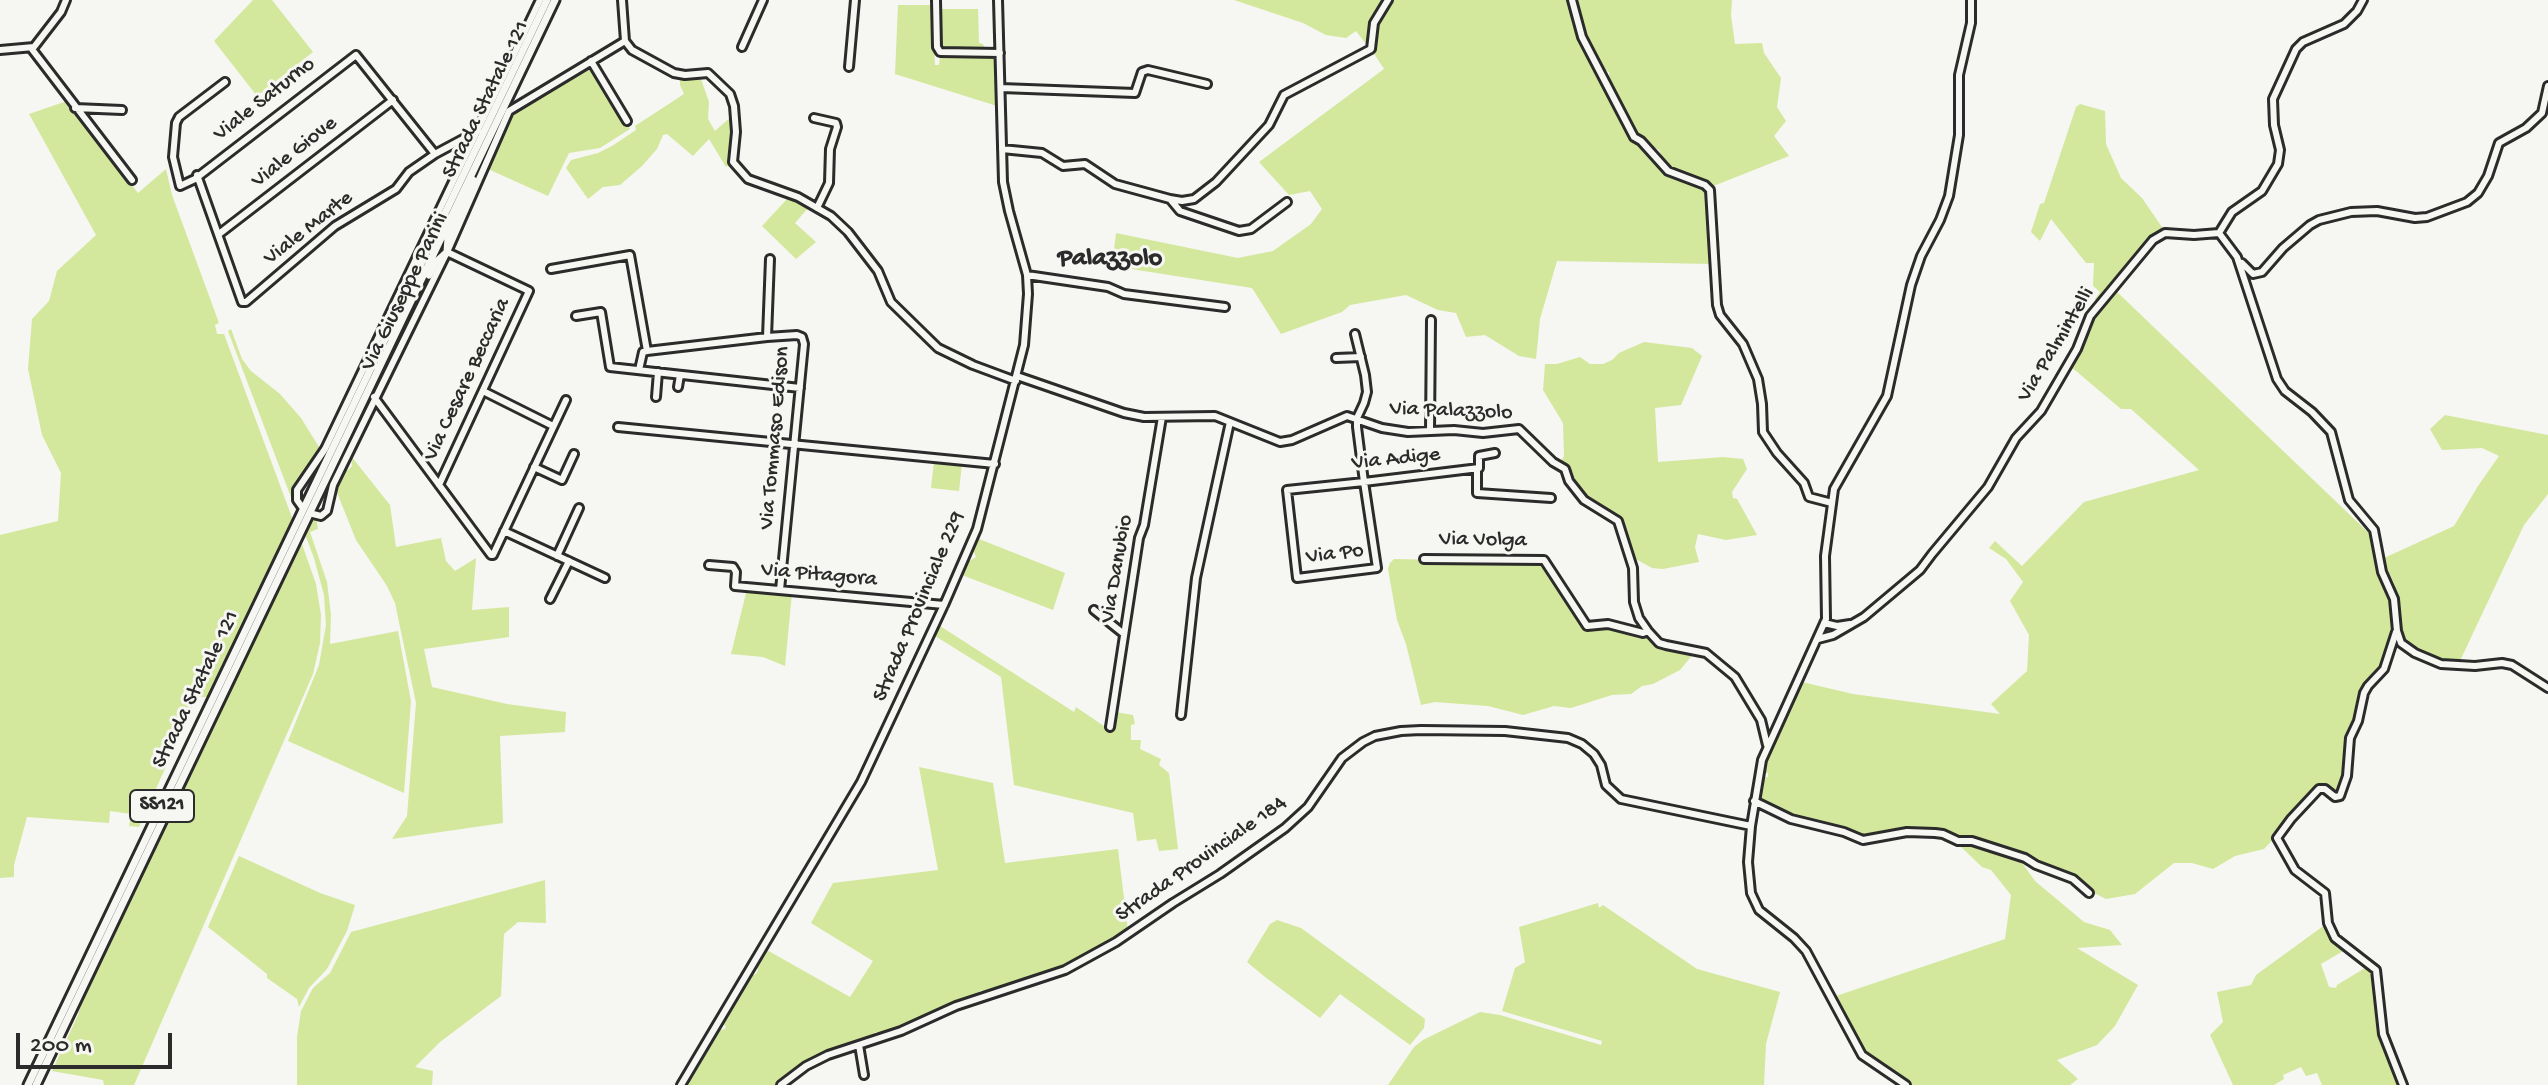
<!DOCTYPE html>
<style>
body{margin:0}
#map{position:relative;width:2548px;height:1085px;overflow:hidden;background:#f6f6f2;font-family:"Gochi Hand",sans-serif}
canvas{display:block}
.scale{position:absolute;left:16px;top:1033px;width:156px;height:36px;box-sizing:border-box;border:4px solid #2b2b2b;border-top:0;padding-left:10px;font-size:24px;line-height:28px;white-space:nowrap;color:#2b2b2b;-webkit-text-stroke:6px #f6f6f2;paint-order:stroke}
</style>
<div id="map">
<canvas width="2548" height="1085"></canvas>
<div class="scale">200 m</div>
</div>
<script>
const c = document.querySelector('canvas').getContext('2d');
c.lineJoin = 'round';
function fillPath(path, color) {
  c.fillStyle = color;
  c.fill(path, 'evenodd');
}
function shape(rows) {
  const path = new Path2D();
  for (const r of rows) {
    path.moveTo(r[0], r[1]);
    for (let i = 2; i < r.length; i += 2) path.lineTo(r[i], r[i + 1]);
  }
  return path;
}
function trace(path, color, width, dash) {
  c.strokeStyle = color;
  c.lineWidth = width;
  c.lineCap = dash ? 'butt' : 'round';
  c.setLineDash(dash || []);
  c.stroke(path);
}
function drawText(font, color, halo, rows, align = 'center') {
  c.font = font + ' "Gochi Hand",sans-serif';
  c.lineWidth = 6;
  c.setLineDash([]);
  c.textBaseline = 'middle';
  c.strokeStyle = halo;
  c.fillStyle = color;
  for (const [text, x, y, turn = 0] of rows) {
    c.save();
    c.translate(x, y);
    c.rotate((+turn || 0) * Math.PI / 180);
    c.textAlign = isNaN(turn) ? turn : align;
    if (halo) c.strokeText(text, 0, 0);
    c.fillText(text, 0, 0);
    c.restore();
  }
}
fillPath(shape([
 [253,0,272,0,313,52,257,96,214,41],
 [1234,0,1387,0,1374,20,1369,48,1356,31,1346,38,1326,35,1303,23],
 [1392,0,1570,0,1573,13,1612,101,1633,140,1639,141,1655,163,1667,173,1707,189,1713,264,1557,261,1540,319,1536,359,1519,356,1485,335,1466,337,1456,313,1438,310,1406,295,1350,305,1342,312,1281,334,1252,288,1112,266,1116,233,1238,258,1273,251,1311,224,1322,209,1310,191,1289,195,1259,162,1384,69,1373,52,1377,23],
 [1575,0,1732,0,1731,15,1735,44,1762,43,1764,53,1781,78,1777,107,1786,121,1774,136,1789,156,1711,187,1689,174,1670,168,1659,160,1662,156,1659,150,1650,146,1640,136,1636,136,1610,85,1609,72,1600,68,1590,50],
 [898,5,932,5,935,65,939,65,940,57,995,58,997,106,895,74],
 [940,9,978,9,979,43,983,44,986,51,944,50,941,46],
 [589,64,630,129,600,148,569,153,548,196,488,169,510,113],
 [680,76,698,77,701,79,709,102,708,119,715,131,733,115,732,162,726,167,709,139,693,156,667,134,663,135,657,149,642,166,620,185,603,187,588,199,566,168,571,160,598,153,612,146,636,130,635,126,684,94,680,85],
 [67,101,138,193,166,169,172,195,219,323,215,325,217,334,224,334,294,523,210,697,197,697,139,827,129,826,131,814,110,811,109,823,27,817,14,865,14,877,0,878,0,535,58,521,61,473,42,435,28,369,32,319,49,301,57,271,96,235,29,114],
 [2080,104,2105,111,2106,144,2121,178,2142,198,2164,230,2152,238,2097,303,2095,299,2100,292,2093,286,2094,263,2086,263,2051,219,2040,241,2031,232,2040,204,2044,203,2076,107],
 [788,198,809,207,795,223,816,242,796,259,762,226],
 [2115,290,2373,537,2383,585,2386,586,2392,606,2391,645,2382,667,2364,688,2356,712,2346,775,2340,793,2334,795,2323,785,2264,849,2235,856,2213,869,2192,863,2174,863,2135,894,2106,899,2086,889,2082,884,1974,838,1974,836,1962,839,1942,831,1919,830,1919,826,1916,829,1861,836,1852,831,1794,817,1759,801,1762,778,1768,777,1768,773,1763,773,1767,755,1770,755,1770,750,1802,682,1853,694,2000,714,1991,704,2027,671,2029,635,2010,601,2023,582,2006,559,1989,548,1995,541,2022,566,2084,502,2199,470,2131,409,2121,409,2070,366,2094,317,2098,316,2097,313],
 [231,329,242,359,251,371,280,394,301,418,319,447,308,471,293,493,294,498,301,509,298,514,310,521,313,516,316,516,318,529,310,532,327,582,331,615,330,644,398,631,411,701,404,793,288,741,319,665,326,625,324,595,314,558,228,331],
 [1644,342,1692,348,1702,356,1681,405,1655,408,1658,462,1723,457,1743,459,1747,469,1732,492,1733,498,1737,499,1757,535,1726,540,1698,534,1695,547,1699,562,1663,569,1652,568,1632,557,1621,522,1609,511,1584,497,1570,479,1560,463,1564,456,1563,423,1543,390,1545,364,1557,364,1580,357,1590,364,1603,364,1612,360,1619,353],
 [2445,415,2548,435,2548,494,2524,525,2459,663,2446,662,2433,658,2410,646,2405,641,2399,624,2401,613,2394,583,2385,565,2384,558,2454,526,2478,486,2499,456,2482,448,2442,450,2430,429],
 [351,456,390,505,396,547,441,538,446,561,455,571,476,558,472,610,509,607,509,637,424,649,432,687,507,704,566,712,565,732,500,736,503,823,392,839,407,816,416,703,395,603,387,586,356,540,336,490,344,471,348,470,352,466],
 [934,461,962,464,959,491,931,488],
 [979,539,1065,573,1053,610,962,575,968,562,976,557,973,550],
 [301,541,316,584,321,615,320,643,313,674,134,1085,104,1085,103,1080,52,1071,78,1015,87,986],
 [1394,559,1543,562,1585,628,1608,626,1649,635,1663,647,1694,653,1680,670,1653,684,1642,686,1631,694,1612,695,1571,708,1554,706,1523,715,1488,706,1435,702,1421,705,1406,644,1397,620,1388,569,1390,563],
 [747,589,792,593,785,666,763,657,731,654],
 [940,626,1074,712,1076,707,1111,731,1115,712,1133,715,1135,724,1131,725,1131,740,1141,740,1140,749,1161,759,1159,765,1169,773,1178,849,1159,851,1156,839,1137,841,1133,813,1014,785,1001,677,935,636],
 [919,767,993,783,1005,863,1118,849,1128,931,1074,963,1054,972,985,993,981,990,974,997,901,1028,885,1034,875,1032,873,1038,826,1052,803,1064,779,1085,684,1085,717,1031,725,1029,726,1026,722,1024,750,976,756,974,758,970,756,965,765,949,850,997,873,961,811,923,833,883,938,870],
 [1958,844,1974,844,2020,860,2035,881,2084,922,2110,930,2122,945,2077,948,2138,985,2115,1026,2097,1045,2057,1060,2078,1079,2070,1085,1910,1085,1902,1079,1899,1073,1895,1074,1865,1053,1833,997,2005,939,2011,895,1991,870,1982,867],
 [239,856,320,893,355,905,347,931,327,969,309,988,299,1007,297,999,267,978,267,974,208,927],
 [545,880,546,923,518,922,504,934,501,996,440,1042,415,1067,433,1071,432,1085,297,1085,297,1037,301,1011,313,988,330,973,351,932],
 [1598,903,1599,908,1603,905,1697,969,1780,992,1766,1044,1764,1085,1388,1085,1414,1047,1423,1040,1480,1012,1500,1015,1601,1045,1602,1041,1502,1011,1515,968,1525,962,1519,927],
 [1277,920,1301,928,1425,1019,1424,1028,1410,1045,1340,994,1320,1018,1265,977,1247,962,1270,924],
 [2326,924,2336,942,2345,950,2321,964,2329,987,2336,988,2337,985,2365,968,2371,966,2374,970,2381,1033,2401,1085,2322,1085,2317,1073,2306,1076,2301,1067,2283,1075,2284,1079,2274,1085,2233,1085,2210,1035,2223,1022,2217,992,2251,985,2256,975]
]), '#d3e89c');
const minor = shape([
 [622,0,625,41,632,50,674,73,685,75,708,73,730,94,734,106,736,132,733,162,748,179,798,197,831,216,848,232,878,271,891,302,938,348,973,365,1016,381],
 [936,0,937,47,940,52,1000,53],
 [1572,0,1582,37,1634,137,1641,141,1668,171,1705,185,1710,190,1717,305,1720,315,1743,344,1758,379,1762,404,1763,432,1777,453,1804,483,1809,497,1832,503],
 [742,47,763,0],
 [31,48,132,180],
 [0,50,34,47,61,12,66,0],
 [591,61,627,121],
 [849,67,855,0],
 [225,82,179,117,176,123,173,157,180,186,195,179,356,55,435,154],
 [1001,88,1135,93,1142,72,1148,70,1207,84],
 [75,108,122,110],
 [814,118,836,123,837,127,830,149,829,183,817,208],
 [1002,149,1042,153,1063,166,1085,164,1115,184,1170,199,1180,211,1239,231,1251,229,1287,202],
 [197,175,242,302,246,302,335,226,396,189,409,172,435,154,478,131],
 [1170,199,1182,201,1194,199,1216,182,1269,125,1284,95,1371,49,1374,23,1388,0],
 [2219,233,2232,212,2262,191,2278,164,2280,150,2274,125,2273,99,2296,49,2303,42,2344,24,2357,11,2363,0],
 [219,234,393,100],
 [2242,263,2253,274,2262,272,2283,248,2310,225,2319,220,2351,212,2377,211,2415,218,2427,217,2467,202,2478,193,2488,176,2499,143,2526,128,2542,113,2548,86],
 [551,269,630,255,647,351],
 [1027,275,1108,287,1124,294,1225,307],
 [576,316,601,312,610,367,800,388],
 [1355,334,1365,375,1367,392,1364,403,1357,418,1357,427,1364,482,1377,568,1297,578,1287,490,1364,482,1479,468,1479,456,1495,453],
 [767,337,770,259],
 [1336,358,1361,357],
 [639,370,643,352,647,351,767,337,797,335,802,337,804,344,780,590],
 [1017,376,1124,413,1144,417,1215,416,1280,442,1292,440,1347,416,1382,428,1408,432,1454,430,1483,433,1519,429,1553,462,1565,469,1569,481,1584,500,1618,521,1633,568,1634,602,1639,618,1648,631,1659,643,1666,645,1706,653,1735,677,1761,720,1767,745],
 [678,387,680,375],
 [483,391,553,426],
 [374,397,491,555,493,555,566,400],
 [656,397,658,372],
 [618,427,995,464],
 [1430,431,1431,320],
 [534,467,562,480,574,454],
 [1477,469,1477,493,1551,498],
 [439,485,529,291,447,252],
 [302,507,297,500,297,490,325,449,540,0],
 [313,514,321,516,327,511,333,485,447,252,509,111,625,41],
 [504,531,605,578],
 [557,556,579,508],
 [1424,559,1544,560,1587,626,1608,624,1643,633,1648,631],
 [709,565,733,567,736,572,735,586,944,605],
 [550,599,569,561],
 [1094,610,1124,634],
 [1824,623,1837,626,1850,624],
 [2396,632,2384,669,2368,686,2364,693,2358,721,2350,738,2347,776,2340,796,2335,797,2325,789,2319,789,2291,819,2277,838,2295,870,2325,893,2328,923,2335,938,2376,970,2383,1034,2403,1085],
 [1818,639,1833,635,1864,617,1920,570,1932,554,1988,487,2016,438,2041,411,2077,349,2090,316,2153,240,2165,233,2194,235,2219,233,2237,257,2277,379,2285,391,2312,412,2331,432,2349,500,2374,530,2382,572,2394,599,2397,631,2401,643,2415,653,2441,664,2475,666,2502,663,2512,665,2548,688],
 [1181,715,1196,578,1230,422],
 [1110,727,1139,538,1144,525,1162,417],
 [1754,801,1791,819,1844,832,1863,840,1907,832,1935,833,1943,834,1958,841,1972,841,2025,858,2036,865,2073,879,2089,893],
 [859,1045,864,1075],
 [681,1085,861,782,944,605,977,529,1024,345,1028,294,1027,275,1009,211,1003,182,998,0],
 [781,1085,806,1066,828,1055,901,1031,956,1006,1065,970,1116,942,1173,903,1220,874,1285,828,1308,807,1342,758,1363,742,1375,736,1401,731,1421,730,1505,731,1568,738,1582,744,1594,754,1601,765,1606,785,1621,799,1751,826],
 [1906,1085,1862,1055,1806,951,1794,938,1759,910,1751,893,1748,862,1751,826,1762,760,1826,619,1825,556,1834,489,1887,396,1911,285,1921,256,1940,220,1949,196,1959,135,1959,75,1971,23,1971,0]
]);
const major = shape([
 [429,275,435,263,447,252,448,238,473,180],
 [28,1085,547,0],
 [36,1085,555,0]
]);
trace(minor, '#2b2b2b', 12);
trace(major, '#2b2b2b', 13);
trace(minor, '#f6f6f2', 6);
trace(major, '#f6f6f2', 7);
for (const [x, y, w] of [
 [162,806,64]
]) {
  const box = new Path2D();
  box.roundRect(x - w / 2, y - 16, w, 32, 6);
  c.fillStyle = '#f6f6f2';
  c.fill(box);
  trace(box, '#2b2b2b', 2);
}
drawText('bold 20px', '#2b2b2b', null, [
 ["SS121",162,806]
]);
drawText('22px', '#2b2b2b', '#f6f6f2', [
 ["Viale Saturno",265,100,-38],
 ["Strada Statale 121",487,100,-64],
 ["Viale Giove",295,153,-38],
 ["Viale Marte",309,229,-38],
 ["Via Giuseppe Parini",406,292,-64],
 ["Via Palmintelli",2057,345,-59],
 ["Via Cesare Beccaria",468,380,-65],
 ["Via Palazzolo",1451,412,2],
 ["Via Tommaso Edison",776,438,-85],
 ["Via Adige",1396,460,-6],
 ["Via Volga",1483,541,1],
 ["Via Po",1335,555,-7],
 ["Via Danubio",1118,569,-80],
 ["Via Pitagora",819,576,5],
 ["Strada Provinciale 229",920,607,-67],
 ["Strada Statale 121",197,690,-64],
 ["Strada Provinciale 184",1202,860,-35]
]);
drawText('bold 26px', '#2b2b2b', '#f6f6f2', [
 ["Palazzolo",1110,260]
]);
</script>
